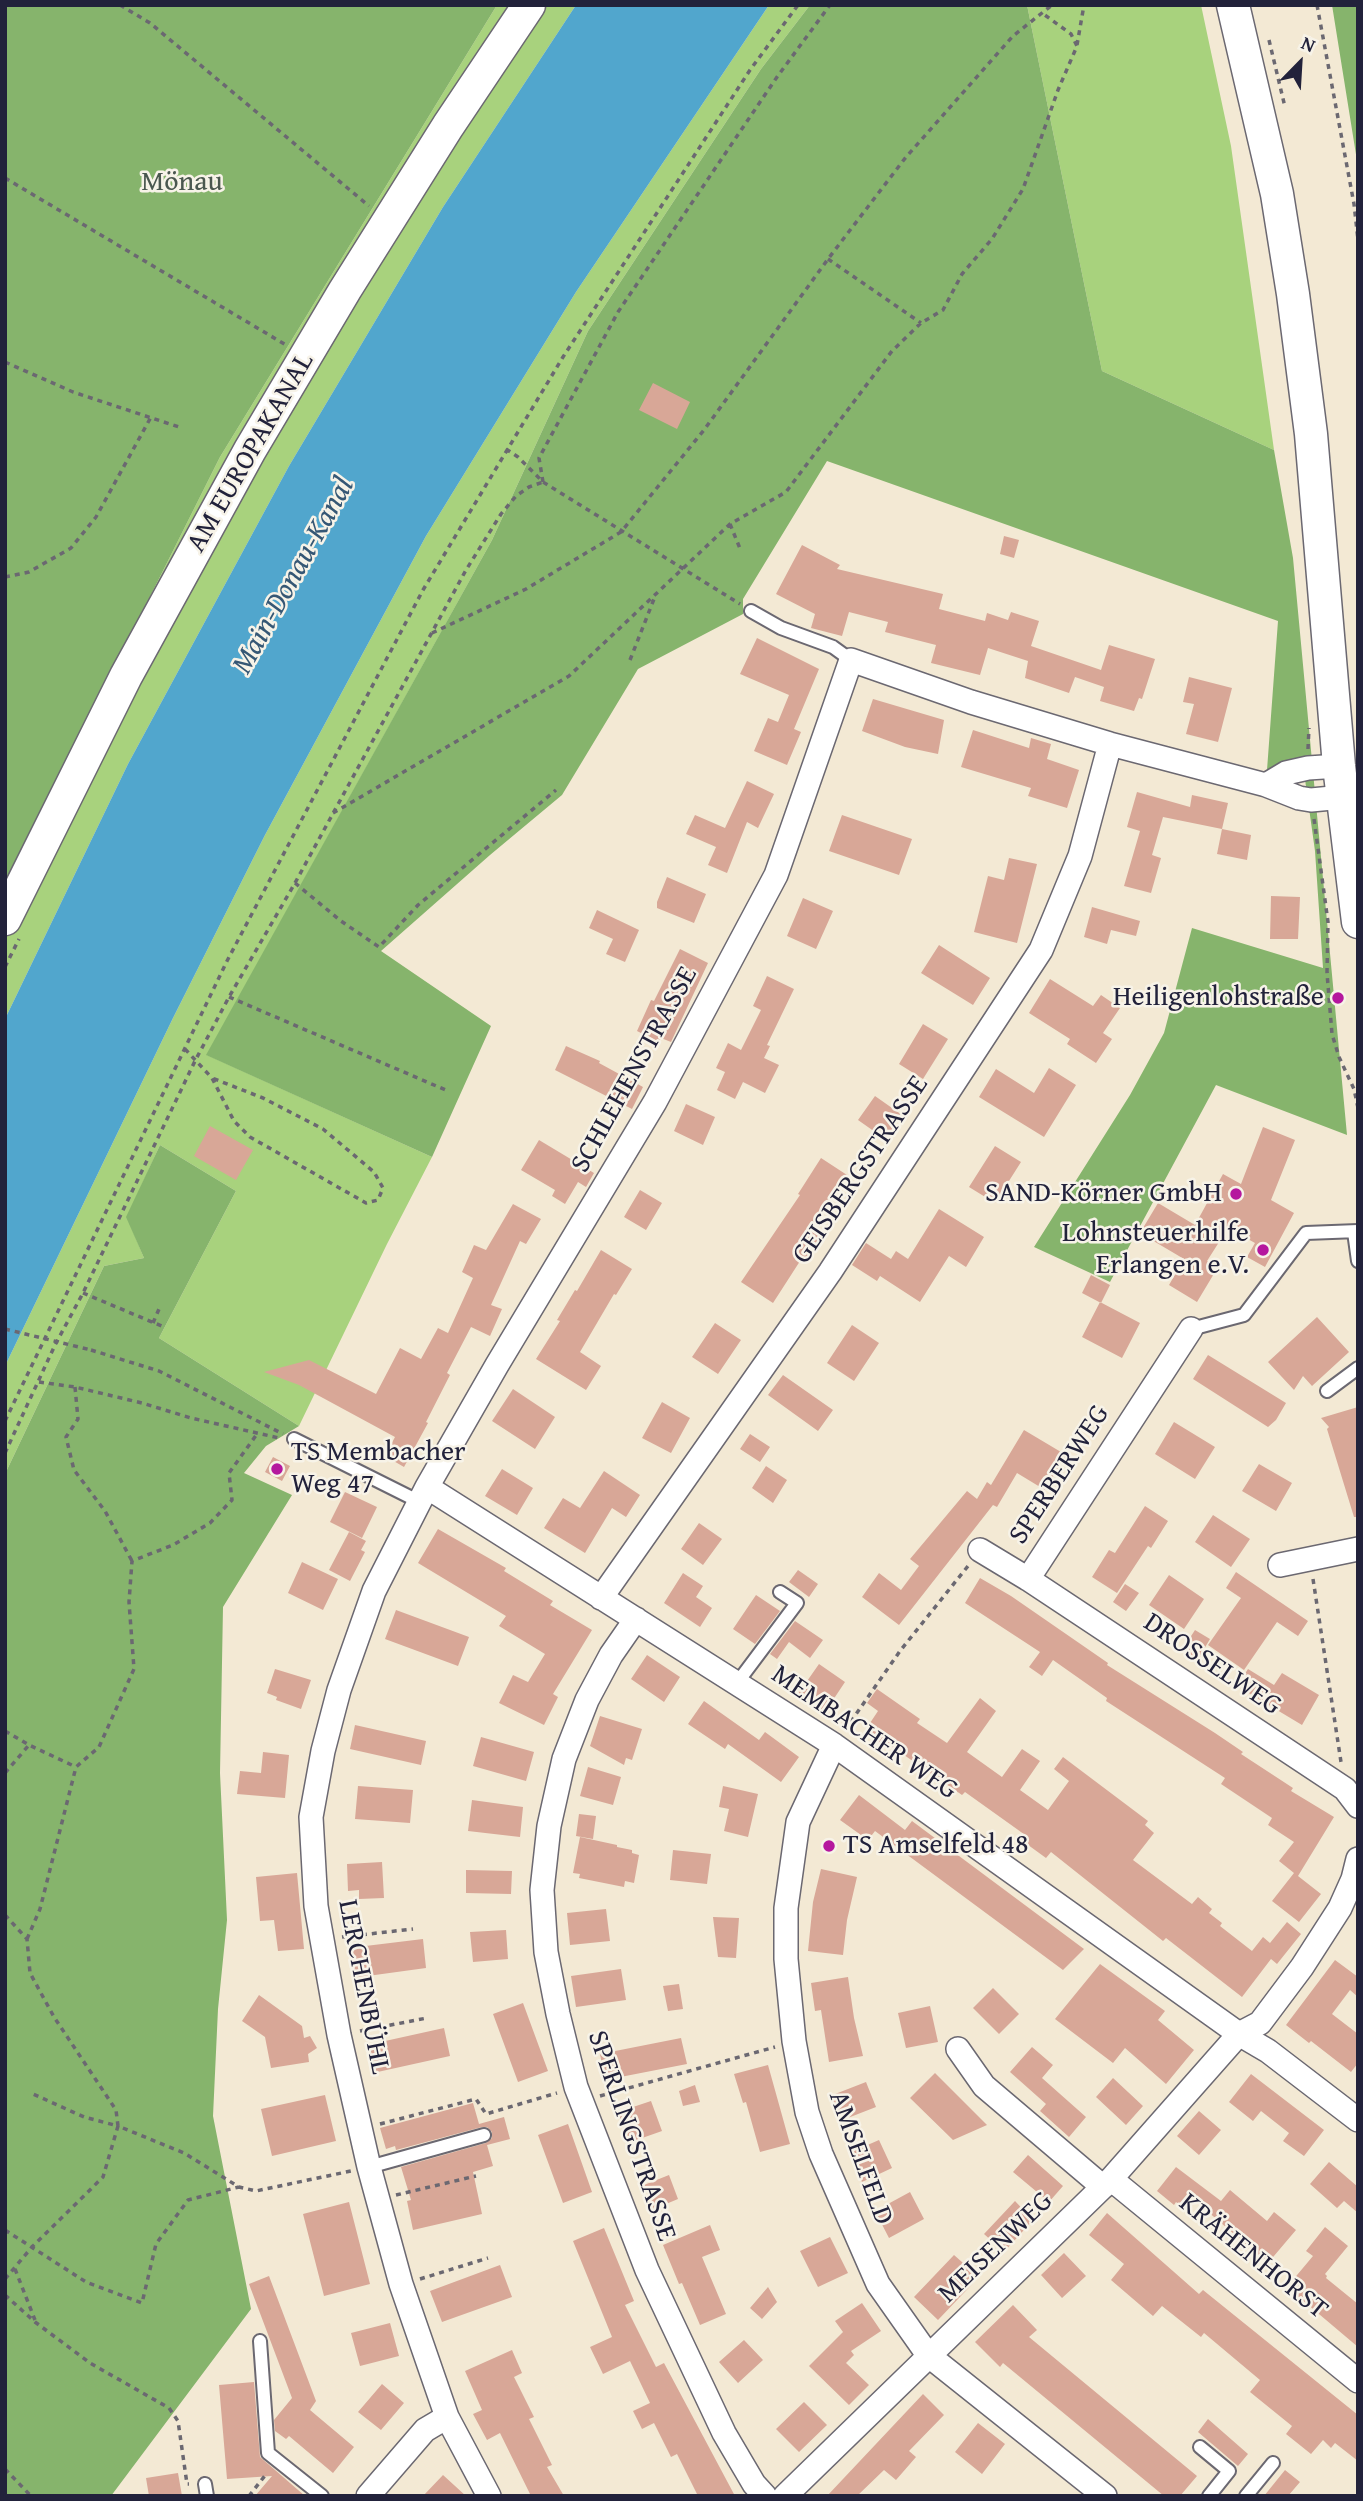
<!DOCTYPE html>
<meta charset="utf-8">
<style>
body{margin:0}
#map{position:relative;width:1363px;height:2501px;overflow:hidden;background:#f3e9d4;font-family:"Gentium Book Plus",serif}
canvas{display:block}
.frame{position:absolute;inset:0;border:7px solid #22223b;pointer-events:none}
.north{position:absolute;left:1265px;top:28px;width:70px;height:70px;-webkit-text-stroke:5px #f7f3e8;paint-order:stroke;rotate:24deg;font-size:19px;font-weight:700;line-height:28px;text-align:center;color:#22223b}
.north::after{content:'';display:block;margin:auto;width:24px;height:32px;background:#22223b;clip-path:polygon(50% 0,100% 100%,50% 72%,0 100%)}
</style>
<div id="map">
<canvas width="1363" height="2501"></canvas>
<div class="frame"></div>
<div class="north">N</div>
</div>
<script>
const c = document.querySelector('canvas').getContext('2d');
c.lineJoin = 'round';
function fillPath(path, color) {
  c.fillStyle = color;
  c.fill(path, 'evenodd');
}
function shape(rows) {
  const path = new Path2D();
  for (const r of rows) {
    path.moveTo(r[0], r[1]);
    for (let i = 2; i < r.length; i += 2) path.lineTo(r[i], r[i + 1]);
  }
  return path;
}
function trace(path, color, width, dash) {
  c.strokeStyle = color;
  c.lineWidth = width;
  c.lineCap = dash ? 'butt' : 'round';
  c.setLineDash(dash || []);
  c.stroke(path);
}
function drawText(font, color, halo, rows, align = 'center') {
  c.font = font + ' "Gentium Book Plus",serif';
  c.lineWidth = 5;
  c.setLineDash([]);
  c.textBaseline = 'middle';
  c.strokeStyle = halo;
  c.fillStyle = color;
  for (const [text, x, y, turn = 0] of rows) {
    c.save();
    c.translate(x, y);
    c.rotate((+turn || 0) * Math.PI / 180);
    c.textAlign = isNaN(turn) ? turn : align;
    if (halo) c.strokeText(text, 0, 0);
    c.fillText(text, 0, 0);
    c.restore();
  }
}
fillPath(shape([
 [497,5,576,5,443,207,289,466,128,764,5,1019,5,886,220,457],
 [769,5,810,5,761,69,588,331,492,540,207,1055,432,1157,387,1244,299,1426,159,1338,236,1191,160,1145,127,1217,144,1258,104,1266,5,1474,5,1366,173,1018,265,835,426,536,576,292],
 [1027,5,1201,5,1231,146,1274,450,1102,371]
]), '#a8d27d');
fillPath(shape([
 [5,5,497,5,220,457,5,886],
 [810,5,1027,5,1102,371,1274,450,1293,558,1347,1135,1216,1085,1110,1282,1034,1247,1130,1095,1164,1033,1192,928,1323,968,1315,851,1302,758,1267,770,1278,621,827,461,743,599,743,614,638,669,562,795,490,855,381,951,491,1026,432,1157,206,1055,492,540,588,331,761,69],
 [1332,5,1358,5,1358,167],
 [160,1145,236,1191,159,1338,299,1426,266,1446,244,1473,292,1495,223,1607,220,1773,227,1920,218,2009,213,2116,251,2309,111,2496,5,2496,5,1474,104,1266,144,1258,126,1217]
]), '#86b46c');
fillPath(shape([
 [576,5,769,5,576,292,426,536,265,835,173,1018,5,1366,5,1019,128,764,289,466,443,207]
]), '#51a6cd');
fillPath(shape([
 [653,383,690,402,677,429,639,410],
 [1004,536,1019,540,1014,558,1000,554],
 [802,545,840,565,837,569,943,594,939,609,985,621,987,613,1008,620,1011,612,1039,621,1031,646,1101,670,1109,645,1155,659,1142,699,1139,698,1134,711,1100,701,1104,687,1075,677,1069,693,1025,678,1028,661,988,648,980,675,931,663,936,645,885,632,888,622,849,612,842,636,811,628,815,614,776,594],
 [757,638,819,669,794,729,801,732,787,765,754,751,768,718,778,722,789,695,740,674],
 [1189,677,1232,688,1218,742,1186,734,1194,704,1183,702],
 [873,699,944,720,938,754,905,747,862,731],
 [973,730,1029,748,1031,738,1051,744,1047,759,1079,770,1067,808,1028,796,1031,788,961,767],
 [747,781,774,794,758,828,747,822,727,873,708,865,716,847,686,834,695,815,725,828],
 [1137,792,1190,807,1192,795,1228,803,1222,829,1163,817,1152,855,1161,858,1151,893,1124,886,1140,831,1127,827],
 [842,815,912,839,899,875,829,851],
 [1222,829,1251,835,1247,860,1217,854],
 [1009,858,1037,864,1017,943,974,932,988,876,1004,880],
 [667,877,706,894,694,923,657,908,657,902],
 [1271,896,1300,897,1298,939,1270,939],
 [803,898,833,911,816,949,787,936],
 [1092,907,1140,921,1136,936,1111,930,1107,944,1084,937],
 [597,910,639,930,625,962,606,954,613,939,589,928],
 [939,945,990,978,973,1005,921,973],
 [680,949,708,963,671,1042,661,1038,659,1042,637,1031,651,1000,654,1001],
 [767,976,794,989,767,1045,770,1046,764,1058,779,1065,765,1093,743,1082,735,1099,717,1090,725,1072,716,1068,728,1043,741,1050,761,1010,753,1006],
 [1050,979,1093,1006,1101,995,1120,1008,1103,1033,1112,1039,1096,1063,1067,1044,1070,1039,1029,1013],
 [923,1024,948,1039,923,1079,899,1064],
 [566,1046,600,1061,599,1063,643,1087,632,1109,555,1070],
 [1049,1068,1076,1085,1044,1137,979,1097,996,1069,1034,1093],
 [875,1096,902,1115,885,1139,858,1120],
 [686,1104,715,1117,703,1145,674,1131],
 [210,1126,253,1150,236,1180,194,1156],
 [1263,1127,1295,1140,1271,1200,1294,1213,1265,1267,1247,1257,1255,1243,1228,1228,1207,1261,1218,1267,1197,1302,1169,1285,1184,1259,1140,1233,1158,1203,1195,1225,1223,1174,1241,1184],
 [539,1140,594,1173,586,1187,578,1182,565,1204,552,1196,555,1190,521,1170],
 [995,1146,1021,1162,995,1203,969,1187],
 [821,1158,847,1175,813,1228,822,1234,805,1260,802,1258,773,1303,741,1282,800,1195,798,1194],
 [640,1190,662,1203,646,1230,624,1217],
 [513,1204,541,1219,526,1244,520,1241,491,1305,502,1309,490,1336,471,1327,447,1373,450,1375,426,1422,428,1423,404,1467,385,1456,395,1437,299,1385,264,1372,309,1360,376,1394,400,1348,421,1359,438,1328,448,1333,473,1278,462,1272,474,1245,486,1250],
 [939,1209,984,1237,966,1267,949,1256,920,1302,880,1276,877,1281,852,1265,866,1243,891,1259,896,1251,908,1259],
 [601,1250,632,1269,616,1295,614,1294,580,1352,601,1366,586,1390,536,1359,560,1321,557,1320,575,1290,577,1291],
 [1091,1275,1110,1285,1101,1303,1082,1293],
 [1100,1302,1140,1323,1122,1358,1082,1337],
 [1317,1317,1349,1352,1312,1386,1303,1376,1294,1390,1268,1362],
 [715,1323,741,1340,718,1374,692,1357],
 [852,1325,879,1343,854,1381,827,1363],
 [1208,1355,1286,1403,1276,1420,1268,1427,1193,1379],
 [783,1375,833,1410,818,1431,768,1395],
 [513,1389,555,1417,535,1449,492,1421],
 [662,1402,690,1418,671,1453,642,1438],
 [1358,1407,1358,1517,1354,1517,1327,1429,1329,1427,1321,1418],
 [1174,1422,1215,1447,1195,1479,1155,1454],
 [1024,1430,1066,1455,1045,1490,1017,1473,997,1507,993,1505,899,1625,862,1597,879,1573,901,1590,919,1566,910,1559,967,1491,977,1499,987,1482,991,1485],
 [750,1434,770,1447,760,1462,740,1449],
 [273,1457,290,1466,282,1481,265,1472],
 [1259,1464,1292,1483,1276,1511,1242,1491],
 [766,1466,787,1480,773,1503,752,1488],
 [502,1469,533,1488,517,1515,485,1496],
 [604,1471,640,1495,626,1517,612,1508,585,1553,544,1528,563,1498,580,1508],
 [345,1492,377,1507,362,1538,330,1522],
 [1145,1506,1168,1521,1151,1548,1148,1546,1117,1593,1092,1577,1109,1550,1115,1553],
 [1213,1515,1250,1539,1231,1567,1195,1542],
 [699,1523,722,1539,703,1565,681,1549],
 [438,1529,506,1568,504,1571,553,1601,550,1605,592,1630,553,1694,558,1697,544,1725,499,1703,513,1675,528,1682,545,1654,499,1626,506,1616,418,1563],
 [349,1532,366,1541,361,1550,365,1552,350,1581,329,1570],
 [302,1562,338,1579,323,1610,288,1593],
 [798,1570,818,1584,809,1597,789,1582],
 [1236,1572,1308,1621,1298,1636,1277,1622,1244,1670,1208,1645,1241,1598,1226,1588],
 [683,1573,703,1586,696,1597,712,1608,700,1627,664,1603],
 [1169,1575,1204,1599,1184,1629,1149,1605],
 [980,1578,1011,1596,1108,1663,1107,1665,1215,1733,1243,1752,1241,1754,1293,1788,1291,1791,1334,1817,1298,1876,1321,1894,1299,1922,1272,1901,1294,1873,1279,1861,1294,1842,1268,1825,1272,1818,1221,1784,1225,1778,1106,1701,1107,1698,1053,1660,1042,1676,1029,1667,1040,1652,965,1603],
 [1125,1584,1139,1593,1126,1611,1113,1602],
 [756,1595,780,1611,755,1644,733,1629],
 [396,1610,469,1637,458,1666,385,1639],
 [795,1621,823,1640,810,1658,789,1642,777,1659,770,1654],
 [1195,1630,1210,1639,1198,1659,1182,1650],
 [647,1655,680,1677,664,1702,631,1679],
 [819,1664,845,1682,825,1712,798,1694],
 [275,1669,311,1680,301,1709,276,1700,277,1697,267,1693],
 [1248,1669,1274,1685,1282,1673,1319,1695,1302,1725,1237,1686],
 [877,1689,920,1719,917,1723,947,1743,980,1698,996,1711,967,1752,1002,1777,1022,1749,1040,1761,1020,1790,1048,1810,1069,1781,1054,1769,1063,1757,1148,1821,1145,1825,1154,1833,1133,1860,1192,1904,1198,1897,1212,1909,1209,1913,1222,1923,1220,1926,1252,1951,1263,1937,1270,1943,1287,1922,1301,1934,1277,1964,1271,1959,1242,1997,1166,1938,1163,1941,1051,1852,1046,1858,1024,1842,1028,1837,965,1792,962,1795,891,1746,889,1749,864,1732,878,1711,867,1703],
 [704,1701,759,1740,765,1732,799,1757,781,1782,728,1744,725,1749,688,1724],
 [600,1716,642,1729,632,1760,626,1758,624,1765,590,1746],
 [355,1725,426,1741,421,1765,350,1749],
 [481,1737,534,1752,526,1781,473,1766],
 [263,1752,289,1755,285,1798,237,1794,240,1771,261,1773],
 [588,1767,621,1777,613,1805,580,1796],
 [358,1786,413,1790,410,1823,355,1819],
 [723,1786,758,1794,748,1837,724,1831,729,1809,719,1807],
 [859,1795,905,1830,912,1821,1084,1949,1063,1970,875,1831,868,1840,840,1820],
 [472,1800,523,1807,520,1837,468,1831],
 [579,1814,596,1816,593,1839,576,1836],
 [580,1837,617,1845,617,1847,632,1850,632,1853,639,1855,634,1883,625,1881,624,1887,579,1878,580,1874,573,1873],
 [673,1850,711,1854,707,1884,670,1880],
 [382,1862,384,1898,359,1899,359,1890,348,1891,347,1864],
 [821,1869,857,1877,847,1920,843,1955,808,1951,813,1902],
 [466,1870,512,1871,511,1894,466,1893],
 [297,1873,304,1949,278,1951,274,1920,260,1921,256,1877],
 [606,1909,610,1941,570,1945,567,1913],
 [713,1917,739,1918,736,1958,718,1957],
 [506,1930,508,1959,473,1962,470,1932],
 [423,1939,426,1968,353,1978,349,1948],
 [1335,1960,1358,1977,1358,1997,1350,1990,1332,2014,1358,2034,1358,2063,1351,2072,1311,2041,1309,2043,1286,2025],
 [1100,1964,1165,2011,1158,2020,1194,2050,1166,2084,1125,2048,1113,2063,1055,2019],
 [621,1969,626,2000,576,2007,571,1976],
 [848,1977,854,2018,863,2056,829,2062,821,2010,815,2011,811,1983],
 [679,1984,683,2009,668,2011,663,1986],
 [993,1988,1019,2014,999,2034,973,2008],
 [259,1995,302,2026,304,2038,310,2036,317,2048,308,2054,309,2062,271,2068,265,2037,242,2021],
 [523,2003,548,2071,518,2082,493,2014],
 [930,2006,938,2042,906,2048,898,2013],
 [444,2028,450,2056,373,2073,367,2045],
 [681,2038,687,2064,605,2080,600,2054],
 [1032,2047,1053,2065,1042,2078,1086,2117,1069,2137,1040,2111,1046,2104,1010,2072],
 [768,2065,790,2144,760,2152,746,2102,743,2103,734,2074],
 [935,2073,987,2125,953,2140,910,2098],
 [1251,2074,1324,2130,1304,2156,1283,2141,1289,2133,1261,2111,1253,2121,1229,2102],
 [1113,2078,1143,2106,1126,2125,1096,2097],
 [866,2082,876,2107,840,2121,830,2096],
 [695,2085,700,2102,683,2106,679,2091],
 [325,2095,336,2141,272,2156,261,2109],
 [651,2101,662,2131,628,2143,618,2112],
 [473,2103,479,2124,504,2117,510,2139,487,2145,493,2166,473,2172,482,2214,413,2230,407,2201,411,2200,401,2167,486,2143,492,2138,492,2132,487,2127,482,2127,396,2150,395,2146,386,2149,380,2128],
 [1199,2111,1221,2130,1199,2155,1177,2136],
 [568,2124,592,2192,563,2203,538,2135],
 [879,2140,892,2168,862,2182,849,2153],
 [1028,2155,1063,2186,1049,2202,1013,2172],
 [1329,2162,1358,2187,1358,2213,1344,2201,1337,2208,1310,2184],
 [1176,2167,1221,2201,1230,2190,1267,2221,1274,2212,1296,2230,1268,2263,1193,2199,1185,2209,1176,2202,1174,2205,1157,2191],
 [669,2175,678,2199,654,2209,644,2185],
 [910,2192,924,2219,889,2238,875,2211],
 [1015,2201,1033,2220,1004,2252,984,2234],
 [349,2202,370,2284,324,2296,303,2214],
 [1107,2213,1199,2294,1203,2290,1358,2415,1358,2461,1335,2443,1331,2448,1323,2440,1311,2454,1286,2434,1292,2426,1250,2392,1260,2380,1204,2333,1201,2337,1162,2306,1153,2316,1111,2280,1124,2264,1089,2235],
 [710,2225,720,2250,702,2257,726,2314,700,2325,682,2283,679,2284,663,2245],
 [1325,2227,1348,2246,1325,2274,1327,2276,1326,2278,1358,2304,1358,2347,1287,2287,1313,2256,1306,2251],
 [604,2228,634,2301,625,2305,656,2367,664,2363,735,2496,698,2496,677,2454,671,2457,654,2423,642,2429,633,2411,650,2403,630,2361,603,2374,590,2347,612,2337,573,2241],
 [830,2237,848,2273,818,2287,800,2251],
 [1064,2253,1086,2276,1062,2298,1041,2275],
 [954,2255,979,2277,938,2320,914,2297],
 [500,2265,512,2297,442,2322,430,2291],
 [269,2276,316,2401,310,2410,354,2447,333,2473,289,2436,286,2439,275,2431,274,2420,292,2398,249,2284],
 [768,2287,777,2302,762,2319,750,2308],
 [862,2303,881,2331,851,2351,854,2355,846,2363,869,2385,849,2405,809,2366,843,2332,835,2321],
 [1013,2305,1037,2330,1029,2337,1197,2476,1180,2496,1164,2496,1003,2363,1000,2367,975,2342],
 [390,2323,399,2356,360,2366,351,2333],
 [744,2340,763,2360,738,2383,719,2362],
 [512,2350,522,2373,514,2377,534,2417,529,2419,552,2465,547,2467,564,2496,531,2496,500,2433,487,2440,473,2414,482,2410,465,2371],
 [254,2382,260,2457,305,2496,255,2496,272,2476,227,2479,219,2385],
 [382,2384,404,2403,381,2430,358,2412],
 [923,2394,944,2415,909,2451,916,2457,896,2480,884,2470,857,2496,827,2496],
 [804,2402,827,2425,799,2452,776,2429],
 [1208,2419,1248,2454,1238,2466,1198,2432],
 [978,2423,1005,2444,982,2474,955,2452],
 [1285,2470,1300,2482,1288,2496,1264,2496],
 [178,2473,182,2496,149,2496,146,2478],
 [443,2475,466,2496,423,2496]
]), '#d8a797');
const lane = shape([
 [751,611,781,628,833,647,851,660],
 [1354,1232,1358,1261],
 [1191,1329,1244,1315,1306,1233,1358,1231],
 [1327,1391,1358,1368],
 [294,1439,420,1502],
 [737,1683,797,1603,780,1592],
 [369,2167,484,2135],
 [260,2341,268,2453,322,2496],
 [1200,2447,1229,2471,1209,2496],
 [205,2484,207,2496],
 [1246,2496,1273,2463]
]);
const street = shape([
 [1266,785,1286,773,1308,768,1339,766],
 [427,1487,834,1745,1239,2034,1268,2051,1358,2120],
 [980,1550,1028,1579,1345,1789,1358,1806],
 [1280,1565,1358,1549],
 [1028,1579,1191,1329],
 [601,1598,830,1272,1041,950,1080,856,1110,744],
 [636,1619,611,1655,587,1700,564,1759,549,1826,542,1890,546,1952,558,2014,576,2087,647,2270,724,2433,754,2484,765,2496],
 [834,1745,798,1822,786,1908,786,1959,794,2041,807,2112,821,2154,878,2284,928,2355,1105,2496],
 [958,2049,984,2086,1103,2187],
 [1111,2179,1358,2381],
 [368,2496,425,2430,447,2417],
 [489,2496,447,2417,401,2284,369,2167,339,2035,316,1906,311,1817,323,1751,339,1690,374,1591,427,1487,497,1365,655,1102,776,875,851,660,971,702,1110,744,1266,785,1299,798,1311,800,1343,797],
 [785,2496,1111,2179,1239,2034,1260,2023,1302,1967,1340,1908,1353,1879,1358,1859]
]);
const secondary = shape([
 [1233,5,1277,194,1293,294,1311,434,1339,766,1358,922],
 [5,919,126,676,250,450,345,290,448,126,529,5]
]);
trace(lane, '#6b6871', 16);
trace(street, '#6b6871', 26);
trace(secondary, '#6b6871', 35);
trace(shape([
 [120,5,150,23,369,206],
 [1317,5,1354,204,1358,240],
 [1269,40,1285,107],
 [1077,45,1084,5],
 [5,178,286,345],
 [828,259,921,323],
 [5,362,73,392,179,427],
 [506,449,518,457,543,482,740,604],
 [543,482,539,458,618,312,777,77,830,5],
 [730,524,741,551],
 [5,577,29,572,71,548,96,517,151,417],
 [432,633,526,589,621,532,704,430,828,259,906,157,1013,36,1052,5],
 [630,660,654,599],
 [1308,749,1309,728],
 [333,813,569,676,730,524,786,492,892,351,921,323,943,310,962,274,992,239,1023,189,1058,90,1077,46,1071,34,1042,13],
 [1314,819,1328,922,1327,973,1332,1034,1339,1057,1354,1089,1358,1108],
 [295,883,341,921,379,947,418,905,556,790],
 [5,967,19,939],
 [229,997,448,1091],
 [185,1049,212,1078,234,1121,250,1137,366,1203,378,1200,383,1188,374,1172,323,1129,263,1098,212,1078],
 [83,1293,164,1327],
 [153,1323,159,1309],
 [91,1350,159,1371,283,1434],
 [39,1382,75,1387,142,1403,191,1418,279,1438],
 [75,1387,78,1419,66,1437,74,1470,105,1511,132,1561],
 [5,1421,227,961,423,590,563,357,750,70,798,5],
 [5,1453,55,1345,83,1293,195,1061,229,997,295,883,466,570,501,514,516,496,529,487,543,482],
 [1313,1579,1341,1762],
 [845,1730,900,1651,968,1566],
 [5,1731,29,1745,76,1767],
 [5,1773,29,1745],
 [5,1915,27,1939,30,1973,54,2017,116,2110,118,2126,184,2153,239,2187,256,2191,351,2171],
 [342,1937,413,1929],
 [27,1939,40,1909,76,1767,99,1747,134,1669,129,1602,132,1561,173,1545,210,1523,232,1500,229,1473,257,1434],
 [360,2031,427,2018],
 [600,2096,775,2047],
 [380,2124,476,2099,486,2114,557,2093],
 [396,2195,476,2176],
 [5,2230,86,2282,142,2303,156,2244,188,2200,239,2187],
 [15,2269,35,2320],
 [5,2279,32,2247,103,2177,118,2126,84,2117,33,2094],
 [420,2279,488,2258],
 [5,2295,35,2322,90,2363,169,2408,178,2421,187,2484,189,2484],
 [5,2469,31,2496],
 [249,2496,267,2473]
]), '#6b6871', 3.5, [5, 5]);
trace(lane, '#fff', 12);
trace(street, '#fff', 23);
trace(secondary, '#fff', 32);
trace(shape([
 [5,1329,91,1350]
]), '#6b6871', 3.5, [5, 5]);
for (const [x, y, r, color] of [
 [1338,998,7,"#b5179e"],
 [1236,1194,7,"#b5179e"],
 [1263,1250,7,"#b5179e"],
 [277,1469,7,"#b5179e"],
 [829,1846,7,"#b5179e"]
]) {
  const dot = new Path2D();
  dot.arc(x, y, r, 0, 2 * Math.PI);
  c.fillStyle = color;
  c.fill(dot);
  trace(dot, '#f7f3e8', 2.5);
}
drawText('28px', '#4a574f', '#f7f3e8', [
 ["Mönau",182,183]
]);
drawText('28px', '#22223b', '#f7f3e8', [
 ["AM EUROPAKANAL",251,453,-60],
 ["SCHLEHENSTRASSE",635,1070,-61],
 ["GEISBERGSTRASSE",861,1170,-56],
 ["SPERBERWEG",1060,1475,-57],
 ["DROSSELWEG",1212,1665,34],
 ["MEMBACHER WEG",864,1733,34],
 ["LERCHENBÜHL",363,1987,79],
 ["SPERLINGSTRASSE",631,2136,71],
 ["AMSELFELD",860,2158,70],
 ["MEISENWEG",996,2248,-44],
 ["KRÄHENHORST",1253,2257,39]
]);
drawText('28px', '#22223b', '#f7f3e8', [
 ["Heiligenlohstraße",1324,998],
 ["SAND-Körner GmbH",1222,1194],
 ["Lohnsteuerhilfe",1249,1234],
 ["Erlangen e.V.",1249,1266],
 ["TS Membacher",291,1453,"left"],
 ["Weg 47",291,1485,"left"],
 ["TS Amselfeld 48",843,1846,"left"]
], 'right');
drawText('italic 30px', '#355775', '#f7f3e8', [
 ["Main-Donau-Kanal",294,576,-61]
]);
</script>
